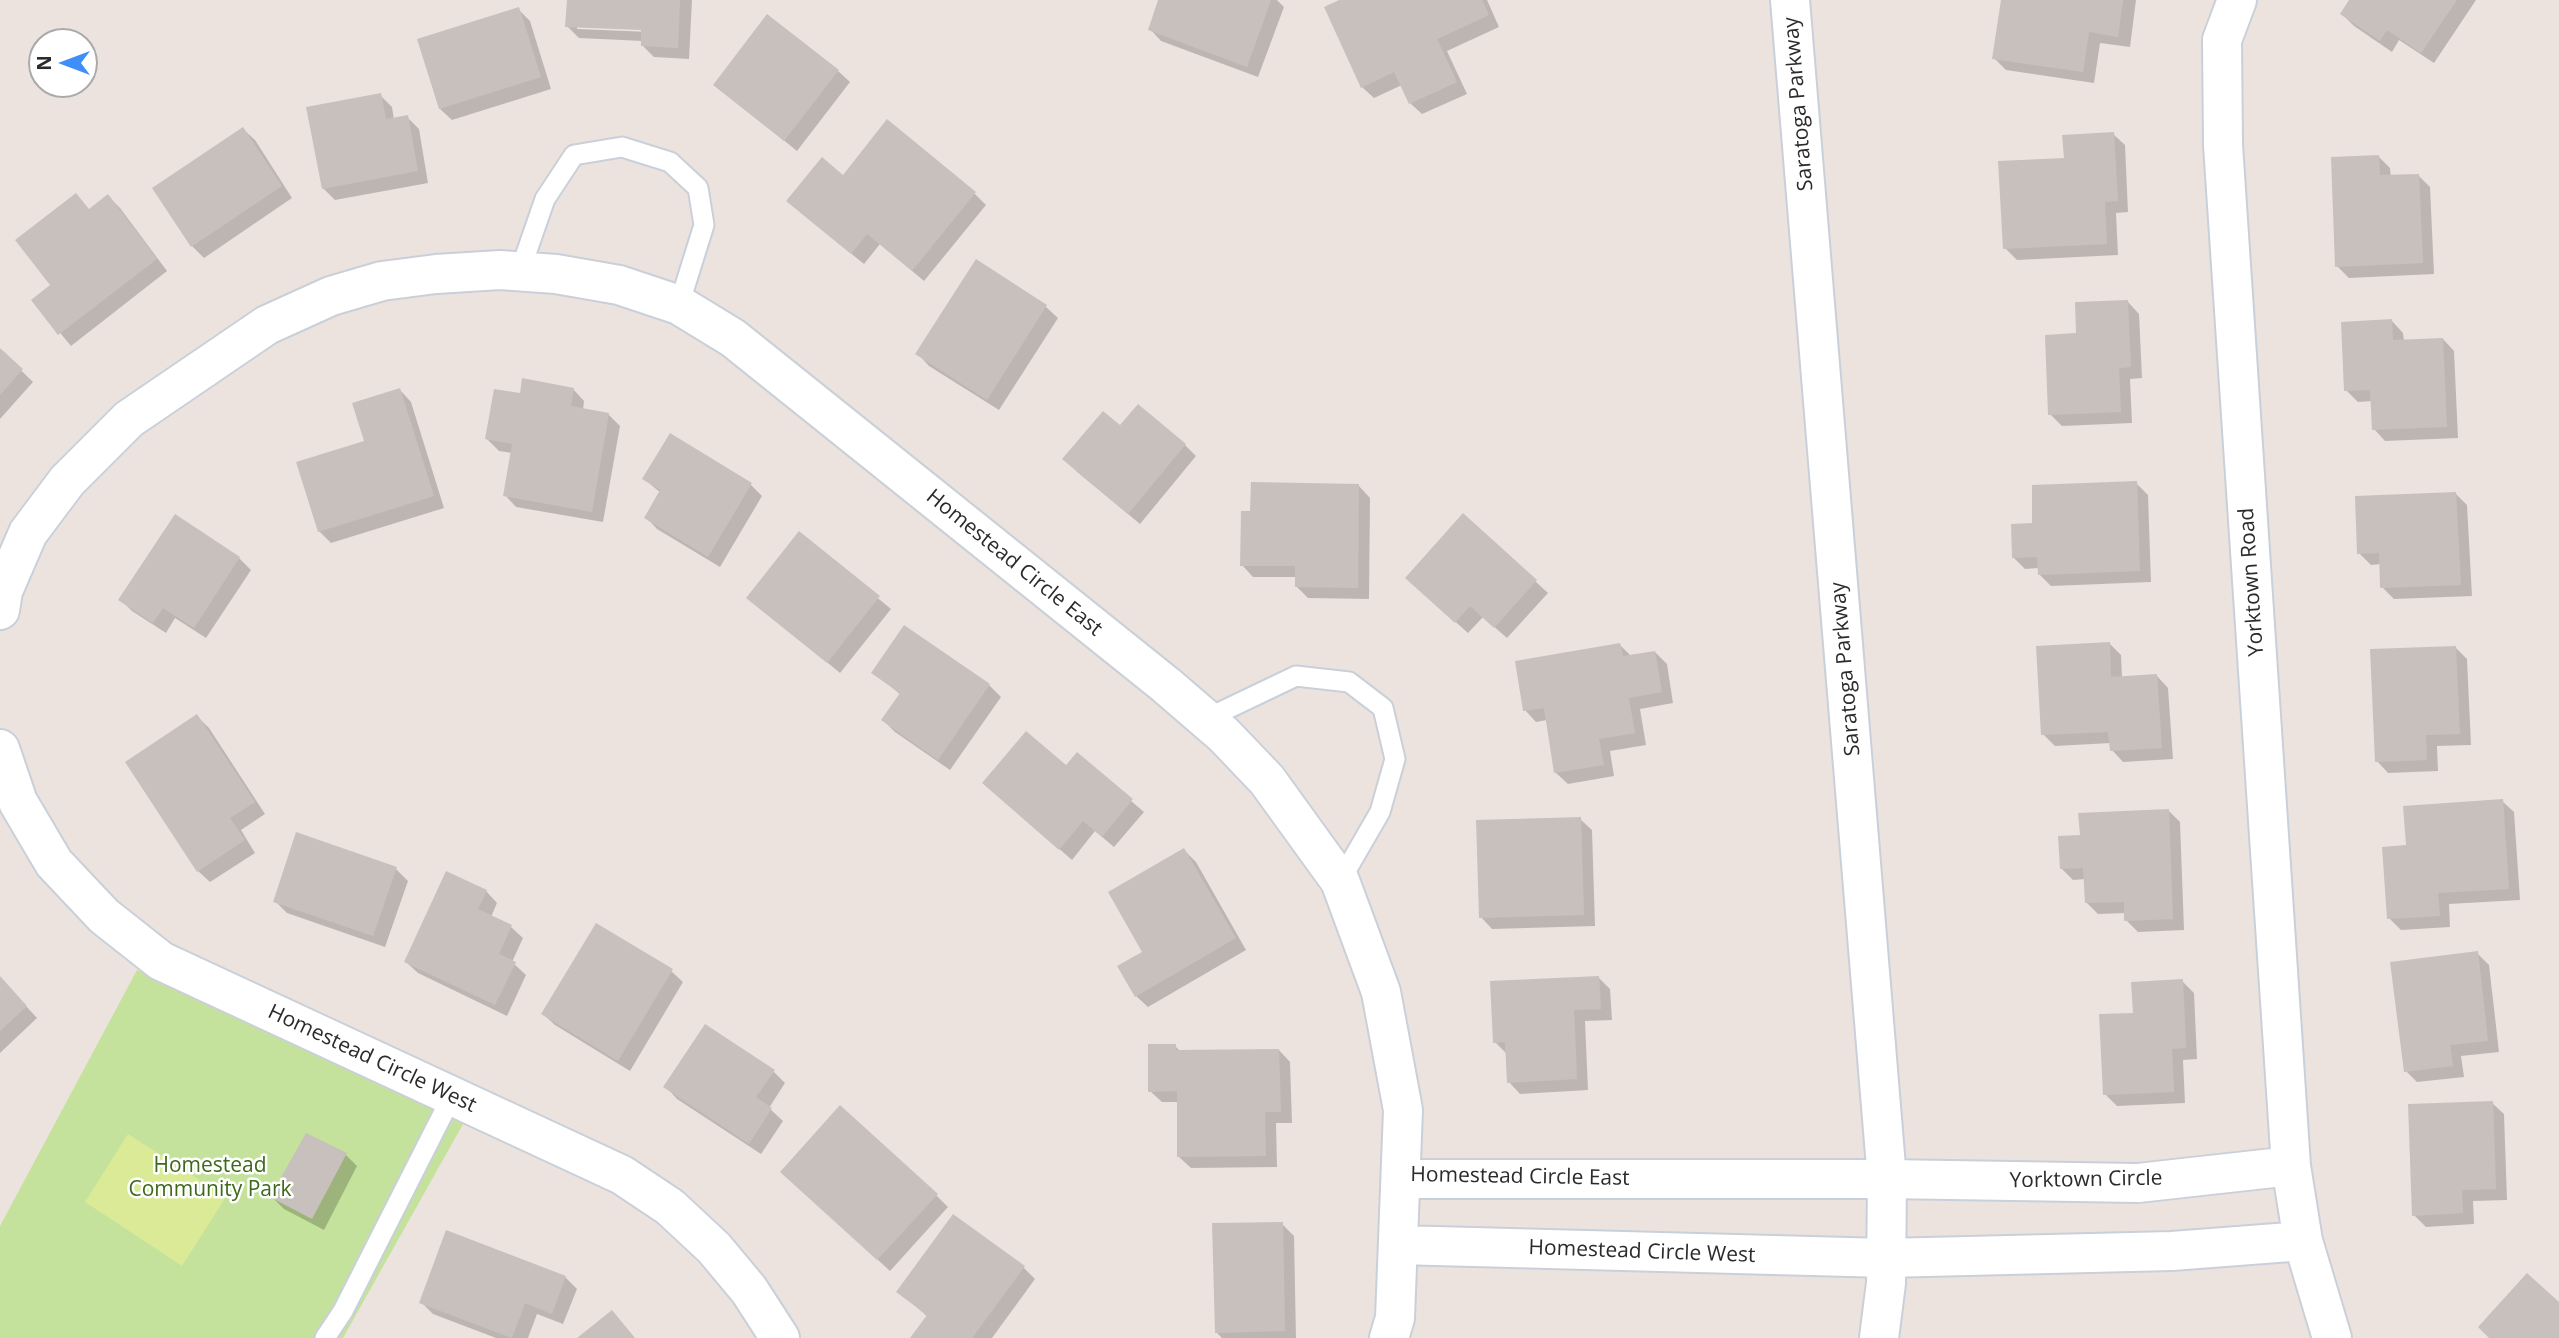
<!DOCTYPE html>
<style>
body{margin:0}
#map{position:relative;width:2559px;height:1338px;overflow:hidden;background:#ede3de;font-family:"Open Sans",sans-serif}
canvas{display:block}
.north{position:absolute;left:28px;top:28px;width:70px;height:70px;box-sizing:border-box;background:#fff;border:2px solid #aaa;border-radius:50%;rotate:270deg;font-size:19px;font-weight:700;line-height:28px;text-align:center;color:#2b2b2b}
.north::after{content:'';display:block;margin:auto;width:24px;height:32px;background:#408ef7;clip-path:polygon(50% 0,100% 100%,50% 72%,0 100%)}
</style>
<div id="map">
<canvas width="2559" height="1338"></canvas>
<div class="north">N</div>
</div>
<script>
const c = document.querySelector('canvas').getContext('2d');
c.lineJoin = 'round';
function fillPath(path, color) {
  c.fillStyle = color;
  c.fill(path, 'evenodd');
}
function shape(rows) {
  const path = new Path2D();
  for (const r of rows) {
    path.moveTo(r[0], r[1]);
    for (let i = 2; i < r.length; i += 2) path.lineTo(r[i], r[i + 1]);
  }
  return path;
}
function trace(path, color, width, dash) {
  c.strokeStyle = color;
  c.lineWidth = width;
  c.lineCap = dash ? 'butt' : 'round';
  c.setLineDash(dash || []);
  c.stroke(path);
}
function drawText(font, color, halo, rows, align = 'center') {
  c.font = font + ' "Open Sans",sans-serif';
  c.lineWidth = 5;
  c.setLineDash([]);
  c.textBaseline = 'middle';
  c.strokeStyle = halo;
  c.fillStyle = color;
  for (const [text, x, y, turn = 0] of rows) {
    c.save();
    c.translate(x, y);
    c.rotate((+turn || 0) * Math.PI / 180);
    c.textAlign = isNaN(turn) ? turn : align;
    if (halo) c.strokeText(text, 0, 0);
    c.fillText(text, 0, 0);
    c.restore();
  }
}
fillPath(shape([
 [137,970,467,1117,343,1338,0,1338,0,1226]
]), '#c4e29b');
fillPath(shape([
 [128,1134,226,1197,182,1266,85,1202]
]), '#daea97');
fillPath(shape([
 [568,0,692,0,689,59,654,57,642,45,643,41,579,38,567,26],
 [577,25,650,29,650,32,577,29],
 [1160,0,1277,0,1284,7,1258,77,1161,41,1150,29],
 [1343,0,1487,0,1499,27,1447,51,1467,94,1422,114,1410,103,1402,85,1374,98,1362,87],
 [2003,0,2136,0,2130,47,2100,43,2094,83,2006,70,1994,58],
 [2351,0,2476,0,2434,63,2399,40,2392,52,2354,26,2342,14],
 [518,9,530,21,551,89,452,120,440,109],
 [838,71,850,82,797,151,715,85],
 [380,95,392,107,394,120,407,117,419,129,428,183,335,200,323,188],
 [243,129,255,140,292,198,204,258,192,246],
 [2113,134,2125,145,2128,212,2116,213,2118,255,2017,260,2005,248,2065,159],
 [2379,157,2390,168,2391,177,2418,175,2430,187,2434,274,2349,278,2337,266],
 [843,177,974,193,986,205,924,281,880,244,864,264,800,212],
 [108,196,120,208,167,271,71,346,33,300,52,286,90,211],
 [976,262,1046,307,1058,318,999,410,929,366,918,354],
 [2128,302,2139,314,2142,378,2130,379,2132,423,2062,426,2050,414,2078,335],
 [2392,321,2403,333,2404,341,2443,339,2454,351,2458,438,2385,441,2374,429,2373,401,2358,402,2346,390],
 [0,350,33,382,0,419],
 [573,389,584,401,583,410,609,415,620,426,603,522,516,507,505,495,512,453,499,451,487,439,521,395],
 [400,390,411,402,444,508,331,543,319,531,366,442],
 [1120,427,1185,445,1196,456,1140,524,1076,471],
 [644,479,751,485,762,496,720,567,657,529,646,517,661,493],
 [2136,483,2148,495,2151,582,2051,586,2039,574,2039,568,2025,569,2013,557,2034,525],
 [1359,486,1370,498,1369,599,1308,598,1296,586,1297,577,1253,577,1242,565,1252,512],
 [2456,494,2467,505,2472,596,2394,599,2382,587,2381,564,2371,565,2359,553],
 [1463,515,1548,593,1507,638,1483,617,1468,633,1419,589],
 [799,533,891,609,840,673,748,597],
 [239,558,251,570,206,638,175,618,166,633,132,611,121,600],
 [2109,643,2121,655,2122,678,2157,676,2168,688,2173,759,2123,762,2112,750,2111,743,2055,746,2043,734],
 [1620,645,1631,656,1655,652,1667,664,1673,703,1640,709,1646,745,1610,751,1614,776,1568,784,1556,773,1547,720,1536,722,1525,710],
 [2456,648,2467,659,2471,745,2437,746,2438,771,2388,773,2377,761],
 [874,673,989,685,1001,697,950,770,895,732,883,720,901,695],
 [197,716,209,728,265,814,241,830,255,853,210,882,198,871],
 [1077,755,1144,812,1114,847,1095,831,1072,860,984,783,1066,768],
 [2502,801,2514,812,2520,900,2449,904,2450,927,2401,930,2389,918,2408,847],
 [2168,810,2180,822,2184,930,2138,932,2126,920,2126,913,2098,914,2087,903,2086,879,2073,880,2061,868,2081,837],
 [1580,819,1592,830,1595,926,1492,929,1481,917],
 [1184,850,1196,862,1246,950,1148,1007,1136,996,1144,952],
 [396,869,408,881,385,947,287,913,275,901],
 [486,891,497,903,491,917,511,927,523,938,512,962,526,975,507,1016,418,973,406,962],
 [2477,953,2489,965,2499,1052,2461,1056,2464,1077,2417,1082,2406,1071],
 [671,971,683,982,630,1071,555,1025,543,1014],
 [1598,977,1610,989,1612,1020,1585,1021,1588,1090,1520,1094,1509,1082,1507,1054,1495,1042],
 [0,978,37,1018,0,1053],
 [2182,981,2194,993,2197,1059,2183,1060,2185,1103,2117,1106,2105,1094,2135,1014],
 [1175,1046,1181,1052,1279,1050,1290,1062,1292,1123,1276,1123,1277,1167,1191,1168,1179,1157,1178,1102,1162,1102,1150,1091],
 [773,1071,785,1083,769,1108,783,1121,761,1154,677,1099,666,1087],
 [2492,1103,2504,1114,2507,1200,2473,1201,2474,1224,2426,1227,2414,1215],
 [346,1155,357,1166,324,1230,284,1209,272,1197],
 [794,1183,936,1195,948,1207,890,1271],
 [954,1216,1024,1268,1035,1279,992,1338,912,1338,928,1317,899,1292],
 [1282,1224,1294,1236,1296,1338,1222,1338,1216,1332],
 [565,1277,577,1289,563,1324,537,1314,528,1338,496,1338,433,1314,421,1302]
]), '#0003');
fillPath(shape([
 [567,0,680,0,678,48,641,46,641,30,565,27],
 [1158,0,1271,0,1247,67,1148,30],
 [1339,0,1482,0,1489,15,1437,39,1457,82,1409,104,1394,72,1361,88,1324,7],
 [2001,0,2123,0,2118,37,2089,32,2083,72,1992,59],
 [2349,0,2457,0,2421,53,2387,30,2380,41,2340,14],
 [519,7,541,77,439,109,417,39],
 [767,14,839,70,784,141,713,85],
 [381,93,386,119,408,115,418,171,322,189,306,107],
 [887,119,976,192,912,271,867,234,851,254,786,201,822,157,843,175],
 [243,127,282,186,191,247,152,188],
 [2114,132,2118,201,2105,202,2107,244,2003,249,1998,161,2064,158,2062,135],
 [2379,155,2380,175,2419,174,2423,263,2335,267,2331,157],
 [76,193,89,209,108,194,157,259,58,335,31,300,50,285,15,240],
 [976,259,1047,305,987,400,915,354],
 [2128,300,2131,367,2119,368,2121,412,2048,415,2045,335,2076,333,2075,302],
 [2392,319,2393,340,2443,338,2447,427,2372,430,2370,390,2344,391,2341,322],
 [0,348,23,369,0,395],
 [522,378,574,388,571,406,609,413,592,512,503,496,512,444,485,439,494,389,520,393],
 [400,388,434,496,318,532,296,462,364,441,352,403],
 [1138,404,1186,444,1128,514,1062,459,1103,411,1120,425],
 [670,433,752,483,708,557,644,518,660,490,642,479],
 [2137,481,2140,571,2038,575,2037,557,2012,558,2011,524,2032,523,2032,485],
 [1251,482,1359,484,1358,588,1295,587,1295,566,1240,566,1241,511,1250,511],
 [2456,492,2461,585,2380,588,2379,553,2357,554,2355,496],
 [1463,513,1537,580,1494,628,1470,606,1455,623,1405,578],
 [175,514,240,557,194,628,163,608,153,623,118,600],
 [799,531,880,596,827,663,746,598],
 [904,625,990,684,938,760,881,720,900,693,871,673],
 [2110,642,2111,677,2157,674,2162,748,2110,751,2108,732,2041,735,2036,646],
 [1620,643,1623,656,1655,651,1662,692,1629,698,1635,733,1599,739,1604,765,1554,773,1544,708,1523,711,1515,661],
 [2456,646,2460,734,2426,735,2427,760,2375,762,2370,649],
 [197,714,255,802,230,818,245,840,197,872,125,762],
 [1026,731,1066,765,1077,752,1133,799,1102,837,1083,821,1059,850,982,783],
 [2503,799,2509,889,2438,893,2440,916,2387,919,2382,847,2406,845,2403,806],
 [2169,809,2173,919,2124,921,2124,902,2085,903,2083,868,2060,869,2058,836,2080,835,2078,813],
 [1581,817,1584,915,1479,918,1476,820],
 [296,832,397,867,373,936,273,902],
 [1184,848,1236,938,1135,997,1117,966,1142,952,1108,892],
 [446,871,487,890,478,909,512,925,499,954,516,962,495,1005,404,962],
 [596,923,673,969,618,1061,541,1014],
 [2478,951,2488,1041,2450,1045,2453,1066,2404,1072,2390,962],
 [0,976,27,1006,0,1031],
 [1599,976,1601,1009,1574,1010,1577,1079,1507,1083,1505,1042,1493,1043,1490,981],
 [2183,979,2186,1048,2172,1049,2174,1092,2103,1095,2099,1014,2133,1013,2131,982],
 [705,1024,775,1070,756,1097,772,1108,749,1144,663,1087],
 [1148,1044,1176,1044,1176,1050,1279,1049,1281,1112,1265,1112,1266,1156,1177,1157,1177,1091,1148,1092],
 [2493,1101,2496,1189,2462,1190,2463,1213,2412,1216,2408,1104],
 [840,1105,938,1194,877,1260,780,1172],
 [306,1133,347,1153,312,1219,270,1197],
 [953,1214,1025,1266,972,1338,910,1338,927,1315,896,1292],
 [1283,1222,1285,1331,1215,1333,1212,1223],
 [446,1230,566,1276,552,1314,525,1303,512,1338,419,1303],
 [2527,1273,2559,1302,2559,1338,2489,1338,2478,1327],
 [612,1310,635,1338,577,1338]
]), '#c8c0bd');
const lane = shape([
 [520,271,545,199,574,155,622,147,670,162,698,188,704,225,679,305],
 [1206,719,1296,676,1349,682,1383,708,1395,759,1380,812,1340,881],
 [325,1338,343,1311,452,1096]
]);
const street = shape([
 [2237,0,2222,40,2223,145,2291,1166,2303,1241,2332,1338],
 [0,610,3,591,28,533,67,481,129,419,267,325,331,296,382,281,436,274,500,270,556,274,619,285,679,305,733,338,1166,685,1224,735,1267,780,1340,881,1381,992,1403,1110,1395,1318,1389,1338],
 [0,749,18,802,54,863,104,916,161,961,622,1175,670,1207,714,1248,749,1290,780,1338],
 [1402,1179,1887,1179,2138,1183,2291,1166],
 [1398,1245,1886,1258,2172,1251,2303,1241]
]);
const secondary = shape([
 [1790,0,1887,1179,1886,1283,1879,1338]
]);
trace(lane, '#c9d0d9', 23);
trace(street, '#c9d0d9', 42);
trace(secondary, '#c9d0d9', 42);
trace(lane, '#fff', 19);
trace(street, '#fff', 38);
trace(secondary, '#fff', 38);
drawText('21px', '#2b2b2b', '#fff', [
 ["Saratoga Parkway",1799,104,-95],
 ["Homestead Circle East",1014,563,39],
 ["Yorktown Road",2252,582,-94],
 ["Saratoga Parkway",1846,669,-95],
 ["Homestead Circle West",372,1059,25],
 ["Homestead Circle East",1520,1177,1],
 ["Yorktown Circle",2086,1180,-1],
 ["Homestead Circle West",1642,1252,2]
]);
drawText('21px', '#3e681b', '#fff', [
 ["Homestead",210,1166],
 ["Community Park",210,1190]
]);
</script>
